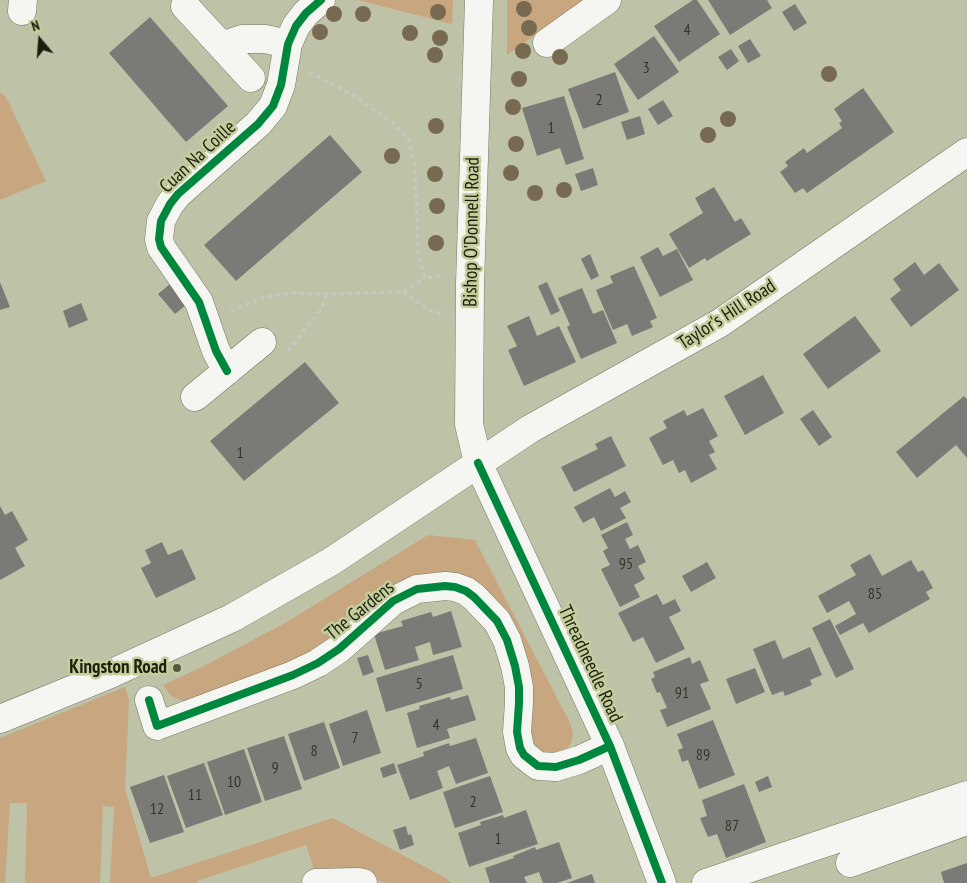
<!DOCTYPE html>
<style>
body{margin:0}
#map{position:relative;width:967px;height:883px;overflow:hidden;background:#bec3a8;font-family:"PT Sans Narrow",sans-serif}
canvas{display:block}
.north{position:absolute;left:15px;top:15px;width:50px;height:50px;-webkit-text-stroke:4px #c4ce9d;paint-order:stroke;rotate:342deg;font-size:14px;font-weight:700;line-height:20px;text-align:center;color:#1c1f0d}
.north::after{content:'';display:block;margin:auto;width:18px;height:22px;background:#1c1f0d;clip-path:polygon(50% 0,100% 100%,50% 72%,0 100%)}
</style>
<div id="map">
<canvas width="967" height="883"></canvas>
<div class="north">N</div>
</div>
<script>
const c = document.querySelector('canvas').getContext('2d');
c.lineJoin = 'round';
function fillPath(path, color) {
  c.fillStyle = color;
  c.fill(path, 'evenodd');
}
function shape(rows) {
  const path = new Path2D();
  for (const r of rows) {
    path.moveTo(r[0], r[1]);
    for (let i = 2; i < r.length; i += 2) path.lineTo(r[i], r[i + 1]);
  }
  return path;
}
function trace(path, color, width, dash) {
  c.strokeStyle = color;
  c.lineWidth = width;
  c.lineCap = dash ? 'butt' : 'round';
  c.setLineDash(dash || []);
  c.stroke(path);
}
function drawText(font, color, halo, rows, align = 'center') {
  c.font = font + ' "PT Sans Narrow",sans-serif';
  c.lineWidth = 5;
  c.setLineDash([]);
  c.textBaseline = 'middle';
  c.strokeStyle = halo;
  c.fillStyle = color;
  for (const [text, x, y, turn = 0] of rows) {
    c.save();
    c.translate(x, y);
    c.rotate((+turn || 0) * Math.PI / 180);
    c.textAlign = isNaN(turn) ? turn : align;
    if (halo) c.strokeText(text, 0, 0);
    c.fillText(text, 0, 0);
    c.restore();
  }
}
fillPath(shape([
 [358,0,453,0,452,24],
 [507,0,584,0,507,55],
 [0,92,6,97,46,181,0,200],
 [428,535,475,540,568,719,573,732,572,740,569,747,562,752,545,757,529,742,528,704,460,577,324,648,191,702,180,700,171,696,163,685,204,666,285,623],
 [125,687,129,700,125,789,151,878,333,818,444,877,451,883,387,883,372,879,316,876,306,845,197,881,198,883,110,883,114,807,103,806,100,883,25,883,27,803,10,803,5,883,0,883,0,738]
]), '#c8a67f');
fillPath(shape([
 [693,0,697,0,720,34,679,62,654,26],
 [708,0,767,0,772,8,730,35],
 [795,4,807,23,794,31,782,12],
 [150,17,228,106,186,142,109,53],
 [654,36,679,72,638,100,614,64],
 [750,39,761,56,748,63,738,46],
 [731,49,739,61,727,70,718,57],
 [615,72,629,112,583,129,568,89],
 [863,88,894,132,807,193,803,188,795,193,780,172,788,166,785,162,804,148,807,153,842,128,839,123,842,121,834,109],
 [564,96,584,159,566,165,560,148,537,156,522,108],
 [663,100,673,116,658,125,648,109],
 [640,116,645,134,627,140,621,122],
 [330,135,362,172,236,281,204,245],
 [593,168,598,185,581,191,575,174],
 [714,187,735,222,741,218,751,234,707,261,705,258,689,268,669,234,703,213,695,198],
 [658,247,663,256,677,249,693,280,660,297,640,257],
 [590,254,599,276,591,280,581,259],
 [915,262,924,275,939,263,959,290,911,327,890,299,901,290,893,279],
 [634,266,657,318,650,321,653,327,632,336,627,324,613,330,596,290,613,283,610,276],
 [0,282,10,307,0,310],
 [547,282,560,311,551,315,538,286],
 [170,284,187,304,175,314,158,294],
 [582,288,593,314,603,310,617,343,581,359,567,327,570,325,558,298],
 [81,303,88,320,69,328,63,311],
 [529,316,537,336,559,326,576,362,524,386,508,350,517,346,507,326],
 [855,316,881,351,828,389,803,354],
 [305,362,339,403,244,481,210,441],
 [763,375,784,413,745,435,724,396],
 [964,396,967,399,967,458,956,445,917,478,896,452],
 [703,408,718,436,709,441,715,452,709,455,717,469,691,483,685,470,679,473,673,460,663,465,649,438,667,428,663,421,684,410,687,416],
 [813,410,832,437,819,446,800,419],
 [611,436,626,466,574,492,561,467,598,449,595,444],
 [610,488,615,497,625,491,631,502,620,508,626,518,601,531,594,517,583,523,574,507],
 [0,506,5,515,12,511,28,540,15,548,25,566,0,580],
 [627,522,633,535,625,539,630,549,638,545,646,562,638,566,645,579,634,585,640,597,620,607,601,569,610,565,603,551,608,548,601,535],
 [162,542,168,555,182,549,196,579,156,598,141,568,151,563,145,550],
 [870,554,882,576,911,560,918,572,923,570,933,588,926,592,930,599,869,633,863,623,840,635,835,626,856,614,849,601,827,613,818,596,856,575,850,565],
 [707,562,716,578,691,592,682,576],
 [657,594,663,605,675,599,681,611,669,617,685,649,656,663,643,637,633,642,618,613],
 [451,611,462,647,433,655,430,642,415,647,419,660,385,670,374,634,403,626,401,621,431,612,433,617],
 [830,619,854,669,836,678,812,628],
 [775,640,783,659,810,647,822,675,810,680,812,685,785,696,783,691,772,695,753,649],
 [368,655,374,672,363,676,357,658],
 [453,655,463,689,386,712,376,678],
 [690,657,692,664,700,660,709,681,700,684,711,709,667,727,660,710,667,708,660,692,657,693,651,679,655,677,653,672],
 [755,668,765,692,736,704,726,679],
 [468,695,476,720,447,729,450,738,417,748,407,713,420,709,419,706,450,697,451,700],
 [367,710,381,753,343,766,329,724],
 [713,720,735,775,699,789,688,760,682,762,678,750,683,748,677,734],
 [324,722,340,768,304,781,288,734],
 [284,736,302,789,265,801,247,748],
 [476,738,488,773,456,784,449,766,437,771,443,788,410,800,397,765,424,756,423,752,449,743,450,746],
 [244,749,262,802,225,815,207,762],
 [204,763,223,815,186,828,167,776],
 [394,763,397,773,383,778,380,768],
 [164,775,184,832,150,843,130,787],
 [490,776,503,812,455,828,443,792],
 [768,776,772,787,759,792,755,782],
 [744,784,766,842,726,858,717,834,708,837,700,818,707,816,702,800],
 [526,810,538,844,469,867,458,833,481,825,480,822,503,815,504,818],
 [406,826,408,835,411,834,414,845,400,850,393,830],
 [559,842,572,878,557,883,543,883,539,872,524,877,527,883,490,883,485,868,514,858,513,856,535,847,536,850],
 [967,863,967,883,944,883,941,872],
 [592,874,595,883,567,883]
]), '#7b7a76');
const minor = shape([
 [185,6,251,78],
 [22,11,23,0],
 [547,43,607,0],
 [222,46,242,39,265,39,288,44],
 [227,371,216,351,199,302,161,247,159,239,161,221,170,204,178,194,258,124,273,106,281,85,288,44,296,26,306,13,321,0],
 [195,397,262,342],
 [149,700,157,726,293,675,318,663,339,649,393,601,417,589,445,586,455,587,466,591,474,597,497,621,507,640,515,666,519,687,519,703,517,732,520,748,524,755,538,766,556,767,579,760,610,746],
 [850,863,967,821],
 [316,883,358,882,363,883],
 [706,883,967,795]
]);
const major = shape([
 [479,0,470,284,469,424,478,463,610,746,662,883],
 [0,719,108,675,232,618,332,561,530,429,720,323,967,152]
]);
trace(minor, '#757964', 29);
trace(major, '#757964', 29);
trace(shape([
 [309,73,321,78,353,95,394,124,408,138,415,166,418,254,425,278,437,276,444,276],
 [403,292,431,311,442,314],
 [231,311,264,297,293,293,322,294,403,292,425,278],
 [288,351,320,311,327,294]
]), '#c6c8c1', 3, [4, 4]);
trace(minor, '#f5f6f2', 28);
trace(major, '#f5f6f2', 28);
trace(shape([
 [227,371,216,351,199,302,161,247,159,239,161,221,170,204,178,194,258,124,273,106,281,85,288,44,296,26,306,13,321,0],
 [478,463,610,746,662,883],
 [149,700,157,726,293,675,318,663,339,649,393,601,417,589,445,586,455,587,466,591,474,597,497,621,507,640,515,666,519,687,519,703,517,732,520,748,524,755,538,766,556,767,579,760,610,746]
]), '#00873e', 8);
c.fillStyle = '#786a51';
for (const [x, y] of [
 [524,9],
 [438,12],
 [334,14],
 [363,14],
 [529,28],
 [320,32],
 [410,33],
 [440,38],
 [523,51],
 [435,55],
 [560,57],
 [829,74],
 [519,79],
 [513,107],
 [728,119],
 [436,126],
 [708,135],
 [516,144],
 [392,156],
 [511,173],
 [435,174],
 [564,190],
 [535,193],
 [437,206],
 [436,243]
]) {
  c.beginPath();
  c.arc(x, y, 8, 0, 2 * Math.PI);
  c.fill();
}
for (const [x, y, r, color] of [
 [177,668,5,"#555843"]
]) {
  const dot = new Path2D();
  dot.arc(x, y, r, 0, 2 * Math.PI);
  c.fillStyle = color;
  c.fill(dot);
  trace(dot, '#c4ce9d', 2);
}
drawText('16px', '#343627', null, [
 ["4",687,30],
 ["3",646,68],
 ["2",599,100],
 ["1",551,128],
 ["1",240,453],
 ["95",626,564],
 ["85",875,594],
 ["5",419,684],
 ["91",682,693],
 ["4",436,725],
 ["7",355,738],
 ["8",314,751],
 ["89",703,755],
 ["9",275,768],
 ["10",234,782],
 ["11",195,795],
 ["2",473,802],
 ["12",157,809],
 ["87",732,826],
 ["1",498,839]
]);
drawText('19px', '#1c1f0d', '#c4ce9d', [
 ["Cuan Na Coille",198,157,-43],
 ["Bishop O'Donnell Road",472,232,-89],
 ["Taylor's Hill Road",727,315,-33],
 ["The Gardens",360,611,-39],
 ["Threadneedle Road",590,664,65]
]);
drawText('bold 19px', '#1c1f0d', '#c4ce9d', [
 ["Kingston Road",167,668]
], 'right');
</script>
